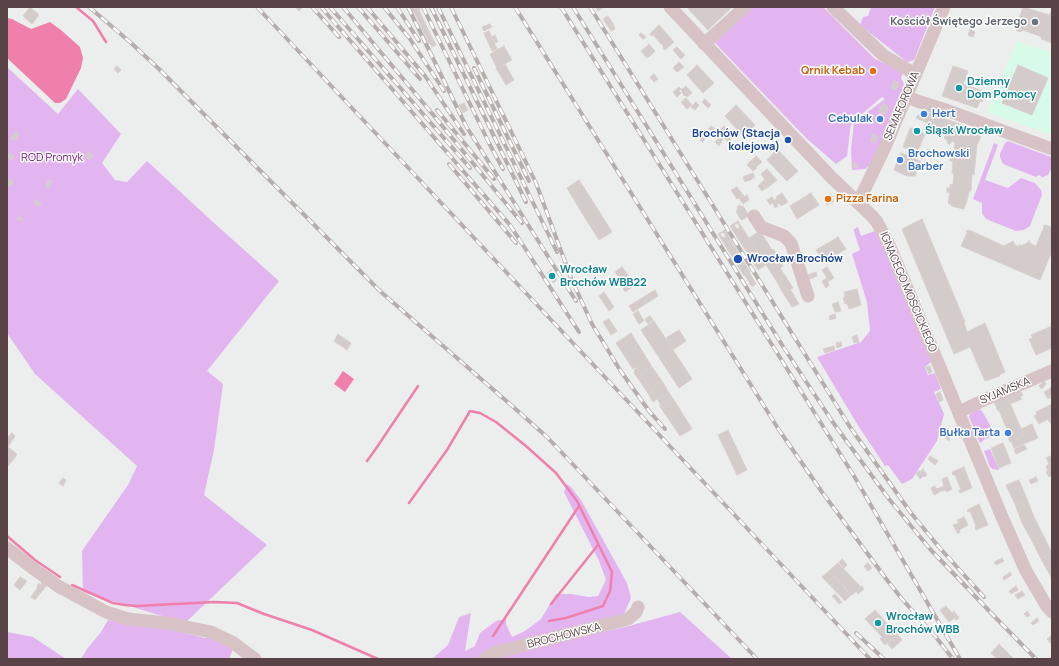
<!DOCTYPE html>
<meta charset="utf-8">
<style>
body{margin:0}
#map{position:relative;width:1059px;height:666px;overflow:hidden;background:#ebeeec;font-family:Manrope,sans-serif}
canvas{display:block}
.frame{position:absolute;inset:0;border:8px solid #594346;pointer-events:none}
</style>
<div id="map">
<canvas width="1059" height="666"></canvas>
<div class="frame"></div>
</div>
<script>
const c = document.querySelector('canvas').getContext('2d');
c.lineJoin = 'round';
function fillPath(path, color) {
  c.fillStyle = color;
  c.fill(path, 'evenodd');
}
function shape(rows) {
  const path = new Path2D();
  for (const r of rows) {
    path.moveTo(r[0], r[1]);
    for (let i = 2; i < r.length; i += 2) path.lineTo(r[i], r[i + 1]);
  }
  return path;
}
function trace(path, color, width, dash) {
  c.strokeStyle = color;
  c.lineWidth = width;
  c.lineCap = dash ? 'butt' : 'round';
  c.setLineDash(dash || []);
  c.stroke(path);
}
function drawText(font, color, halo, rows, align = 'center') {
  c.font = font + ' Manrope,sans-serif';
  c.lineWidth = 3;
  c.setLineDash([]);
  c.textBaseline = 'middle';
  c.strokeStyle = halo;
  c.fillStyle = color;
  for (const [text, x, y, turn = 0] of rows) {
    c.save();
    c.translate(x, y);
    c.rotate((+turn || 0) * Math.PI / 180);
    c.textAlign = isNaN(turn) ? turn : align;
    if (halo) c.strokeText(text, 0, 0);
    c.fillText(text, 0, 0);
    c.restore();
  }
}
fillPath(shape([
 [1017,41,1052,53,1052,135,987,112]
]), '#d8fbe9');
fillPath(shape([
 [752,7,823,7,875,59,903,72,901,78,904,84,872,163,865,169,852,170,851,150,854,122,885,99,882,97,851,123,847,156,836,164,806,138,715,43],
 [871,7,935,7,914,60,907,62,860,25,863,17,868,16],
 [7,67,58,114,78,89,121,134,102,163,115,180,127,182,147,161,214,223,279,281,207,371,223,384,214,450,204,495,267,545,185,623,83,592,82,551,128,485,137,466,35,374,7,333],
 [1008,141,1051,157,1052,167,1048,175,1041,178,1042,177,1039,175,1036,177,1003,164,1000,157,1000,154,1005,143],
 [994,143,998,145,985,180,1008,188,1021,178,1035,183,1041,190,1042,195,1031,223,1030,226,1024,230,1016,231,986,219,982,213,982,203,973,199],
 [858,227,861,236,875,231,878,232,931,362,925,367,928,375,935,373,941,389,934,392,944,414,937,441,912,479,902,484,888,465,885,466,859,427,817,357,861,342,870,331,867,302,852,254,860,250,854,232,854,229],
 [979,409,982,411,994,432,993,436,985,439,980,443,969,417,970,414],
 [990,449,999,469,999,470,993,469,990,467,984,451],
 [567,484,571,487,581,500,627,583,631,598,624,614,480,659,432,659,448,645,459,617,471,613,465,651,475,646,480,633,496,621,506,619,506,624,512,637,525,631,541,619,556,594,571,594,589,597,598,596,606,580,599,561,564,492],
 [680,612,732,659,493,659,535,647,629,626],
 [108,620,169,629,205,638,212,637,233,649,229,659,81,659,87,649,101,632],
 [7,632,33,637,66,659,7,659]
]), '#e3b5f0');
fillPath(shape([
 [7,18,12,19,31,29,50,22,61,30,80,47,83,58,81,68,66,99,60,103,55,103,7,58],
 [343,371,354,379,345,392,334,384]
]), '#ef80ac');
trace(shape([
 [76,7,93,21,106,42],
 [367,461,375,450,418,386],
 [409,503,447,450,470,411,480,413,496,422,526,446,556,473,577,501,612,572,610,591,603,606,566,618,549,621],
 [7,536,35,560,60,577],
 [72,585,113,603,125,605,137,606,214,602,237,603,264,614,312,630,378,659],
 [551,604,598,545],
 [493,636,579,506]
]), '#ef80ac', 2.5);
const building = shape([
 [30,7,39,15,32,24,23,16,30,7],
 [295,7,303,7,299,11,295,7],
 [410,7,419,7,420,10,413,13,410,7],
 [597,7,604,7,598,11,596,8,597,7],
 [687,7,697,7,691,12,687,7],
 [697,7,715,7,717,8,718,7,732,7,708,30,691,12,697,7],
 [1023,7,1049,15,1050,13,1052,14,1052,43,1041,39,1042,37,1023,30,1020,32,1017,31,1016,28,1023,7],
 [419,10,425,23,420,25,414,12,419,10],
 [608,16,614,25,609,28,603,19,608,16],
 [425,23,434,41,430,43,420,25,425,23],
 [490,24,492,27,484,31,482,27,490,24],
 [420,25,430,43,429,44,420,25],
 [659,25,674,42,665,50,663,48,664,47,653,35,651,36,650,34,659,25],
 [614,26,615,29,611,31,609,28,614,26],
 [970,29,975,32,973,37,968,35,970,29],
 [489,31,497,49,492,51,484,33,489,31],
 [641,33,646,37,643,39,639,35,641,33],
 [495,35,498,42,495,43,492,37,495,35],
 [434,41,436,45,432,47,430,43,434,41],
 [649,44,655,51,651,55,645,48,649,44],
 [504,46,512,60,497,68,490,54,504,46],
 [677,47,685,55,681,59,673,50,677,47],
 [645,48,651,55,647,58,641,51,645,48],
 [679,62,684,67,677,72,673,68,679,62],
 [505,64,514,80,506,85,496,68,505,64],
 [697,65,714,83,703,93,687,75,697,65],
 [1018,65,1048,78,1032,115,1002,103,1018,65],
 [117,66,121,70,118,73,114,69,117,66],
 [953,66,968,71,963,84,986,92,982,102,980,101,977,108,942,96,953,66],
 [654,74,658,79,654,82,650,77,654,74],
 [894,81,899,83,896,90,891,88,894,81],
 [686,86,692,93,687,97,685,95,684,96,681,90,686,86],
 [679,87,681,89,679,91,681,93,677,97,673,92,679,87],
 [686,98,692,105,687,109,681,102,686,98],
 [705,99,711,105,708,108,702,102,705,99],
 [696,102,699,105,695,110,691,107,696,102],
 [464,103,468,110,463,113,459,105,464,103],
 [882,104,888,106,886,114,879,112,882,104],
 [736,105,755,125,743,136,725,116,736,105],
 [926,112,982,132,978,144,977,144,974,175,972,174,971,191,969,191,968,197,964,209,951,206,952,205,948,203,950,192,947,193,947,188,950,188,950,184,953,185,954,173,952,173,953,161,950,161,950,157,953,157,955,142,952,141,950,144,947,143,948,141,944,138,946,134,933,129,930,124,916,118,918,115,926,112],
 [878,115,885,117,882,125,875,122,878,115],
 [711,126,715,129,711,134,707,131,711,126],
 [724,126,734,136,728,142,718,131,724,126],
 [910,128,925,134,917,153,903,147,910,128],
 [699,130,701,133,703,131,706,134,704,136,706,138,702,142,700,139,701,138,696,132,699,130],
 [16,132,19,134,14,141,10,138,16,132],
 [721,134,722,135,720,136,723,139,719,146,715,142,718,139,717,137,721,134],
 [873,134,877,136,875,143,871,142,873,134],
 [777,149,798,171,787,181,767,160,777,149],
 [928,149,934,151,932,158,926,156,928,149],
 [89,152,93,155,90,160,86,157,89,152],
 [11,153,14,156,12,160,7,156,8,154,10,155,11,153],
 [901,153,914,158,907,176,894,170,897,162,896,162,897,162,899,154,901,155,901,153],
 [756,156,762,162,756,167,750,162,756,156],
 [914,158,921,162,918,169,911,166,914,158],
 [750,161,757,168,753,171,747,165,750,161],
 [854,163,858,164,857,168,853,167,854,163],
 [911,166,918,169,915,176,907,176,911,166],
 [767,169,777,180,771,185,768,183,767,183,761,174,767,169],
 [753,173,755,177,749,181,749,180,745,182,743,177,753,173],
 [10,179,14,182,11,186,7,184,10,179],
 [49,180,52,181,49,188,46,186,49,180],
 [579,180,595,205,582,213,567,188,579,180],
 [764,180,771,185,767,188,766,188,761,183,764,180],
 [761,183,766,188,762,191,758,186,761,183],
 [737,187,743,195,737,199,731,190,737,187],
 [782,193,788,202,781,206,780,203,777,205,775,200,777,199,776,197,782,193],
 [811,193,819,205,797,219,790,206,811,193],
 [830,194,833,199,833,202,827,205,823,198,830,194],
 [743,195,747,201,743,204,739,198,743,195],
 [747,195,749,200,747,201,744,197,747,195],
 [772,197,775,201,770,205,767,200,772,197],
 [36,200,41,203,39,206,34,203,36,200],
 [775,201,778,206,775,208,773,203,775,201],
 [595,205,612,232,599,240,582,213,595,205],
 [740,205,741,207,743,206,749,216,741,220,736,211,738,209,737,207,740,205],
 [19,216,22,218,21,221,17,219,19,216],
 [922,219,965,322,964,323,967,332,985,323,1005,372,999,375,1000,376,985,381,970,347,954,354,902,229,922,219],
 [738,221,766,265,758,270,730,226,738,221],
 [737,223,740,227,737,229,734,225,737,223],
 [1046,225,1052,228,1052,251,1040,280,961,246,967,233,966,231,969,230,1004,246,1013,241,1015,245,1020,247,1019,244,1021,246,1029,242,1029,240,1030,243,1036,246,1044,227,1043,226,1046,225],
 [725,230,750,272,744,276,718,234,725,230],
 [760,231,772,250,773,249,779,257,777,258,783,266,780,268,786,277,777,282,749,238,760,231],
 [723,232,726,236,723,238,720,234,723,232],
 [838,237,846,249,824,262,816,250,838,237],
 [622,267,632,280,625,286,615,272,622,267],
 [827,267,834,278,829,281,822,270,827,267],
 [551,270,557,280,553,283,547,273,551,270],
 [749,272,756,284,752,287,745,275,749,272],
 [816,272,817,276,810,279,808,275,816,272],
 [786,277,793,288,783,293,777,282,786,277],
 [827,278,829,285,826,288,822,281,827,278],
 [632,280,635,285,625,292,623,288,632,280],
 [790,289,799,304,792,307,783,293,790,289],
 [857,289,861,305,849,309,847,303,845,304,843,298,845,298,844,292,857,289],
 [655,290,658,296,633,312,629,306,655,290],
 [604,292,614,307,609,311,599,296,604,292],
 [838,302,841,311,835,312,832,304,838,302],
 [638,311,644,321,639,324,633,314,638,311],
 [835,314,836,318,830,320,829,316,835,314],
 [650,316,653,320,648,324,645,319,650,316],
 [609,319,617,331,611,335,603,322,609,319],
 [654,321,692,379,679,388,641,330,654,321],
 [1052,326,1052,348,1036,355,1029,339,1033,338,1031,335,1052,326],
 [679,330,686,341,673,350,666,338,679,330],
 [631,333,652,367,641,374,636,367,633,369,616,343,631,333],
 [338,334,351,343,347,350,334,341,338,334],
 [857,335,859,342,854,343,852,337,857,335],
 [841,342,842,346,837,348,836,343,841,342],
 [834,346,835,350,825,353,823,349,834,346],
 [930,366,932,372,929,374,926,367,930,366],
 [652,367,662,381,650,389,641,374,652,367],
 [637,368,643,378,640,381,634,373,635,372,634,370,637,368],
 [643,378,652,392,649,395,640,381,643,378],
 [662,381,669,393,658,400,650,389,662,381],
 [1044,381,1046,384,1042,389,1039,386,1044,381],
 [1052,387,1052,397,1048,399,1044,392,1052,387],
 [652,392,657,399,653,402,649,395,652,392],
 [940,392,943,400,939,402,936,394,940,392],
 [1018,392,1021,392,1023,395,1020,397,1022,399,1010,404,1007,397,1018,392],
 [669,393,674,400,671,397,660,404,658,400,669,393],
 [1007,396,1024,436,1010,442,1006,432,1008,432,999,410,998,411,994,401,1007,396],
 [671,397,674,400,663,408,660,404,671,397],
 [674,400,692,429,680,436,659,405,663,408,674,400],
 [1052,404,1052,422,1050,423,1048,419,1039,424,1034,416,1037,414,1036,412,1052,404],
 [1032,424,1038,438,1014,448,1011,441,1024,436,1021,429,1032,424],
 [728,430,747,470,737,475,718,435,728,430],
 [12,433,15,436,8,447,7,438,12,433],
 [947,433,950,440,948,441,944,434,947,433],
 [1003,443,1011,463,999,468,991,448,1003,443],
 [1024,445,1027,449,1016,454,1014,449,1024,445],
 [8,447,17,454,14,459,7,453,8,447],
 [7,453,14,459,7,467,7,453],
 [930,456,938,461,935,465,928,459,930,456],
 [1050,456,1052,459,1052,475,1049,477,1046,472,1048,471,1046,466,1049,464,1046,458,1050,456],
 [964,467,972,488,960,493,959,490,961,490,955,475,953,475,952,472,964,467],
 [923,469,927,475,924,477,920,472,923,469],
 [919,471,923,476,920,479,916,473,919,471],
 [947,477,952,489,947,492,946,490,943,491,943,490,942,487,944,486,942,479,947,477],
 [1036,477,1038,481,1031,484,1029,480,1036,477],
 [63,478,66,480,63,486,59,483,63,478],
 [1019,480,1027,499,1015,504,1006,485,1019,480],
 [935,486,936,489,942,487,943,490,934,495,931,488,935,486],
 [1027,499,1034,517,1022,523,1015,504,1027,499],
 [979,504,988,525,976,530,975,527,976,526,970,511,968,512,967,510,979,504],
 [964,517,968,525,959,530,960,532,958,534,953,525,959,523,957,520,964,517],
 [1034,517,1043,535,1032,541,1022,523,1034,517],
 [1043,535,1052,553,1041,559,1032,541,1043,535],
 [1052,553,1052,576,1051,577,1041,559,1052,553],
 [1002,558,1004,561,996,565,994,562,1002,558],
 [842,559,847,565,844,568,839,562,842,559],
 [838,563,861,587,852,595,829,571,838,563],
 [868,563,872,568,868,571,864,566,868,563],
 [829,571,851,595,845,601,822,577,829,571],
 [1010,572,1012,575,1004,580,1003,577,1010,572],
 [20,577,27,581,20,590,14,585,20,577],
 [43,581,48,584,38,596,34,593,38,587,37,586,39,583,40,585,43,581],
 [862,586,864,589,858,594,856,591,862,586],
 [1016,586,1018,590,1011,594,1009,591,1016,586],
 [1022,591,1025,595,1018,599,1015,595,1022,591],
 [34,593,38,596,35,600,31,597,34,593],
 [835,594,842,602,839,604,832,596,835,594],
 [946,606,956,617,949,622,940,610,946,606],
 [875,610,891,628,882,637,865,619,875,610],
 [954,611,959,618,956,620,954,618,956,617,953,612,954,611],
 [1027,611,1030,615,1027,617,1024,614,1027,611],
 [1037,618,1039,621,1033,625,1031,623,1037,618],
 [893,626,899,633,885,645,880,639,893,626],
 [897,634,902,640,892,649,887,643,897,634],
 [1052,635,1052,641,1050,643,1047,639,1052,635],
 [999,644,1014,659,997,659,991,653,999,644]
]);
fillPath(building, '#d4cbcb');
trace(building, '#d8d0cf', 1);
trace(shape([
 [670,7,831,177,872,216,877,222,890,247,1002,517,1026,571,1046,605,1052,612],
 [833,7,883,55,915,74],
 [704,44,745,7],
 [906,96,917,101,949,111,1052,149],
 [858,203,885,147,944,7],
 [754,216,761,227,784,236,791,243,808,296],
 [959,412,986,399,1052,371],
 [7,548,34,569,58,586,106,612,128,619,167,623,211,632,232,642,255,659],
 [485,659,494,653,509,649,628,619,636,612,638,607]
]), '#d7c3c6', 13);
const rail = shape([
 [89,7,130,42,160,70,381,292,511,405,547,437,757,659],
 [257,7,870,659],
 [312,7,339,37],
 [321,7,510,225,579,332],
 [330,7,470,168],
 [343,7,435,117,522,223],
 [358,7,420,79],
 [367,7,425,76,464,134],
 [384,7,410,39,444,91],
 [397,7,419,41],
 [408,7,466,126,576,301],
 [423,7,489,143,503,169],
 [431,7,526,202],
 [438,7,557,252],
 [451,7,536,183,571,278,592,324,620,370,649,411,665,429],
 [515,7,779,430,822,492,887,580,902,599,935,636,953,659],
 [561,7,854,476,960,659],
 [573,7,784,348,832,421,853,450,889,499,930,549,993,615,1036,659],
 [590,7,850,427,911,513,939,547,984,597],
 [474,68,529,181],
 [437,110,494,179],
 [449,164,516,243],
 [856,633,884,659]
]);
trace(rail, '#b6adad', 4);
trace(rail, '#fff', 2.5, [8]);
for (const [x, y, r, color] of [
 [1035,22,4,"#6b7280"],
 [873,71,4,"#e8710a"],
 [959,88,4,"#0f9aa8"],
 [924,114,4,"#3f7fe0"],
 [880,119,4,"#3f7fe0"],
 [917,131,4,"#0f9aa8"],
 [788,140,4,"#1a4fb4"],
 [900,160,4,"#3f7fe0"],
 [828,199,4,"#e8710a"],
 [738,259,5,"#1a4fb4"],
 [552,276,4,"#0f9aa8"],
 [1008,433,4,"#3f7fe0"],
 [878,623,4,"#0f9aa8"]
]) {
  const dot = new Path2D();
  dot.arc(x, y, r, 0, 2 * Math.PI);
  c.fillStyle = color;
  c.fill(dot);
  trace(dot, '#fff', 1.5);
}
drawText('bold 11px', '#5b616d', '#fff', [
 ["Kościół Świętego Jerzego",1027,22]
], 'right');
drawText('bold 11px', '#c56008', '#fff', [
 ["Qrnik Kebab",865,71],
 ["Pizza Farina",836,199,"left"]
], 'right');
drawText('bold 11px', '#0d838f', '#fff', [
 ["Dzienny",967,82],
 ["Dom Pomocy",967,95],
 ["Śląsk Wrocław",925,131],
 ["Wrocław",560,270],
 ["Brochów WBB22",560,283],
 ["Wrocław",886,617],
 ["Brochów WBB",886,630]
], 'left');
drawText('11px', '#594346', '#fff', [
 ["SEMAFOROWA",902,106,-67],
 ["IGNACEGO MOŚCICKIEGO",908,292,67],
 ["SYJAMSKA",1005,391,-23],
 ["BROCHOWSKA",564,636,-14]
]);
drawText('bold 11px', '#366cbe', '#fff', [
 ["Hert",932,114],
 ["Cebulak",872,119,"right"],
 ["Brochowski",908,154],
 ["Barber",908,167],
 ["Bułka Tarta",1000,433,"right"]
], 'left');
drawText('bold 11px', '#164399', '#fff', [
 ["Brochów (Stacja",780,134],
 ["kolejowa)",780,147],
 ["Wrocław Brochów",747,259,"left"]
], 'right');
drawText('11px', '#71127d', '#fff', [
 ["ROD Promyk",52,158]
]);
</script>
